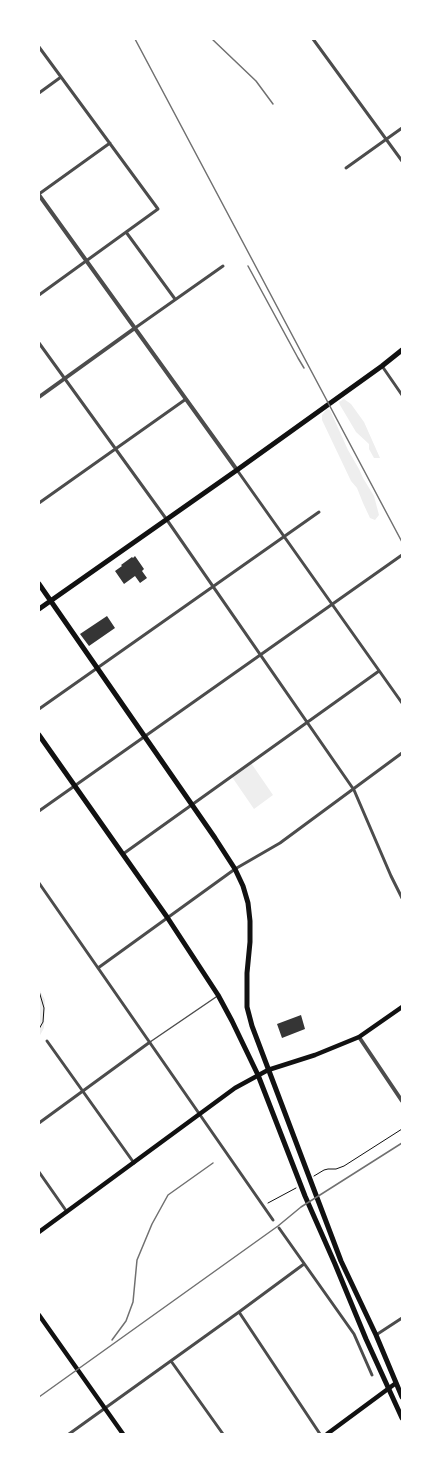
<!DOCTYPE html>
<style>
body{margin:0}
#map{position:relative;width:441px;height:1473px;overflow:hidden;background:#fff;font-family:Commissioner,sans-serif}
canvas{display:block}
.frame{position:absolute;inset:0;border:40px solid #fff;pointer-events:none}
</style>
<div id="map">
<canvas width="441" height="1473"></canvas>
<div class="frame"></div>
</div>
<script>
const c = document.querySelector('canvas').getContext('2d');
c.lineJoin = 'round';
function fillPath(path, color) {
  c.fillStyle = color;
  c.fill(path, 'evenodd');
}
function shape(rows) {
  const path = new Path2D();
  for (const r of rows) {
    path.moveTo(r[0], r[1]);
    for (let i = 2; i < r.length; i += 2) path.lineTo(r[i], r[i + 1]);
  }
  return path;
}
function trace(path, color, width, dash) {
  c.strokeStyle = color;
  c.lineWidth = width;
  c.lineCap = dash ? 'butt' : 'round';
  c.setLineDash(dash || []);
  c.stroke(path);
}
fillPath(shape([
 [344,399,351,404,364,422,380,458,374,458,369,449,369,444,356,432,340,405,339,402],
 [327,409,330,410,348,450,359,469,363,478,374,496,379,515,375,520,370,518,363,503,357,488,351,481,322,420,322,415],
 [251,763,273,795,254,809,232,777],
 [39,989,45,1000,44,1028,39,1037]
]), '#eee');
fillPath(shape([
 [135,556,144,569,142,571,147,578,140,583,135,576,124,584,115,571,122,566,121,565,132,557,133,558],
 [107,616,115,628,89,646,80,634],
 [301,1015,305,1029,282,1038,277,1024]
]), '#353535');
trace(shape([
 [39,991,44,1008,43,1022,39,1029],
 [314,1176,324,1170,328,1169,336,1169,344,1166,402,1129],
 [268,1203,296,1188]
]), '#111', 1);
trace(shape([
 [150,1042,216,997]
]), '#4c4c4c', 1.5);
trace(shape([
 [313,39,402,161],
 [39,47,158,209,39,295],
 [39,93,61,77],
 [346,168,402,128],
 [39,194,110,143],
 [126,232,175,299],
 [135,328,223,266],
 [39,343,167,520,354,790,391,876,402,898],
 [382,366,402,395],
 [237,470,402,703],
 [39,503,186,399],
 [39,709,319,512],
 [39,811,402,555],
 [123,854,379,671],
 [39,883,273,1220],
 [98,968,235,869,280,843,402,753],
 [47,1041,134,1163],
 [39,1123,150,1042],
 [39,1172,67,1212],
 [279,1228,354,1334,372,1375],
 [239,1312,320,1434],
 [376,1335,402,1318],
 [171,1361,223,1434],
 [69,1434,239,1312,304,1264]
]), '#4c4c4c', 3);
trace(shape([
 [39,195,237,470],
 [39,397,135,328],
 [359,1037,402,1101]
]), '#4c4c4c', 4);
trace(shape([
 [39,1232,235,1088,268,1070,315,1055,359,1037,402,1007],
 [39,1315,123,1434],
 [327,1434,396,1383]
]), '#111', 4.5);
trace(shape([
 [39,584,215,838,235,869,243,886,248,903,250,921,250,942,247,973,247,1007,252,1026,341,1261,376,1335,402,1397],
 [39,609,237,470,382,366,402,350],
 [39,735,167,917,218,995,232,1021,258,1075,305,1196,335,1264,366,1339,402,1418]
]), '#111', 5);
trace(shape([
 [135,39,402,542],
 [212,39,256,81,273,104],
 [248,266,298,358,304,368],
 [112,1340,126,1321,133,1302,137,1260,152,1224,168,1195,213,1163],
 [39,1397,278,1226,301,1207,402,1143]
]), '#707070', 1.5);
</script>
